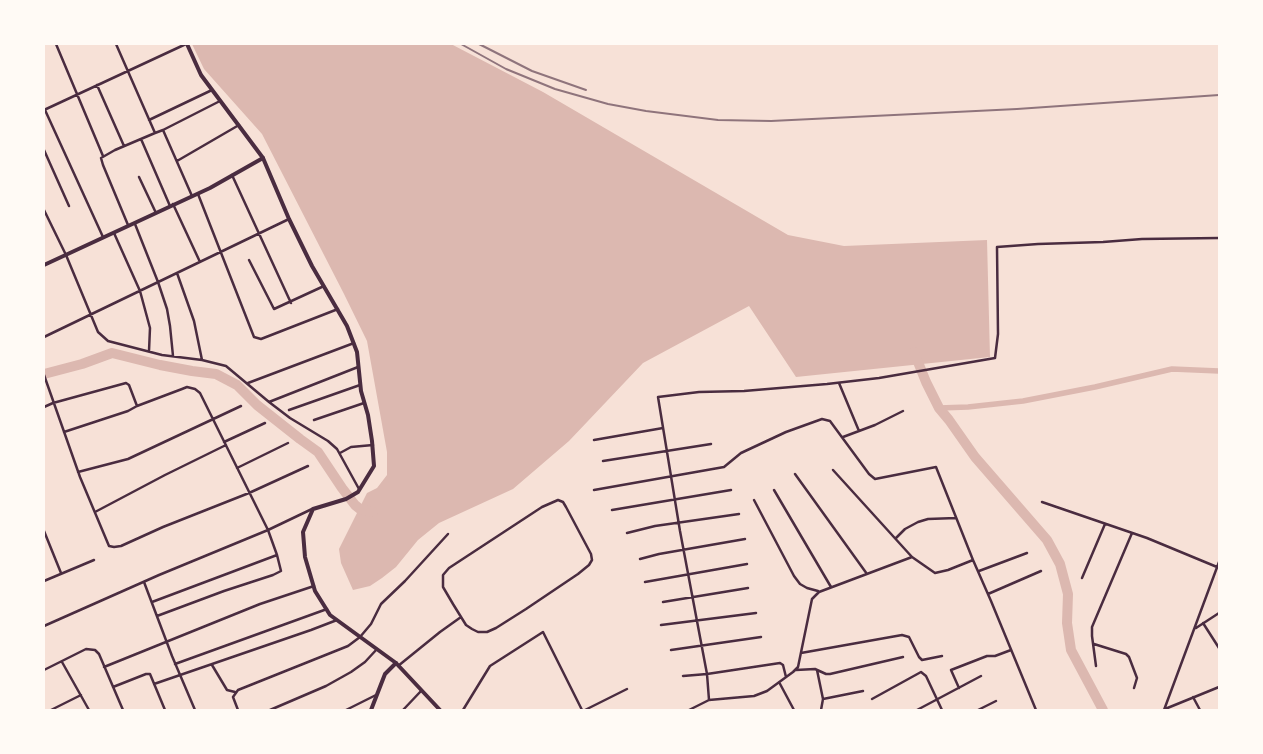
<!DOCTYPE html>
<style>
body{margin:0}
#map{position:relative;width:1263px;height:754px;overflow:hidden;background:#f7e1d7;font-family:"IBM Plex Serif",serif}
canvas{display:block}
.frame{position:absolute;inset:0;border:45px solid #fffaf5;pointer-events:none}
</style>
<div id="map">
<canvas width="1263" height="754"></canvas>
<div class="frame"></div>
</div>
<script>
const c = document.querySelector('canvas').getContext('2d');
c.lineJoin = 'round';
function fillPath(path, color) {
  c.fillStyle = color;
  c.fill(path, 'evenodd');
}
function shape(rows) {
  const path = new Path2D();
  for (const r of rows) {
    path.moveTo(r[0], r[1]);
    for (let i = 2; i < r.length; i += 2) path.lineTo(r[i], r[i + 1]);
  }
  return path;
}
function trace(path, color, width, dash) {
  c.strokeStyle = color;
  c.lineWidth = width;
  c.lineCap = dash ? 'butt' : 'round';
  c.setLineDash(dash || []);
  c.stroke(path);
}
fillPath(shape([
 [192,44,451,44,543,92,788,235,844,246,987,240,990,357,796,377,749,306,643,363,569,441,513,489,439,523,418,540,396,567,382,578,370,586,353,590,341,563,339,549,367,493,377,488,387,475,387,452,367,341,344,294,262,134,204,69]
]), '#dcb8b0');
trace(shape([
 [939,408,968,407,1023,401,1095,387,1172,369,1219,371]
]), '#dcb8b0', 5.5);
trace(shape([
 [914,352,926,382,939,408,949,420,975,457,1047,540,1060,564,1068,594,1067,623,1071,650,1103,710],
 [44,374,82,364,112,353,160,365,192,371,216,374,237,385,257,405,300,439,318,452,342,488,355,505,360,509,373,512]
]), '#dcb8b0', 10);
trace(shape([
 [56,44,103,156],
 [116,44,155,133,163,130,192,196],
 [97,85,124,146],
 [44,110,186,44],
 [45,110,103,237],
 [149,120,212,90],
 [163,130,220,101],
 [141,139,170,206],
 [44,150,69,206],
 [177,161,239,125],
 [232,175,291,303],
 [139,177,156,213],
 [198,194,254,337,261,339,338,309],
 [173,204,200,262],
 [44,210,66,255,98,332,108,341,162,355,202,360,226,366,269,402,358,367],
 [135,224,158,282,167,309,170,326,173,356],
 [128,225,103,165,101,158,115,150,155,133],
 [114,233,140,291,150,328,149,351],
 [249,260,274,309,324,286],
 [177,273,194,321,202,360],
 [44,337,289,219],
 [44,375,80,477,109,546,114,547,121,546,163,527,249,493,308,466],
 [248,383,354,343],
 [839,383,859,431],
 [269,402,290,418,328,441,337,449,359,489],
 [44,407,53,403,126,383,129,385,137,406],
 [289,410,360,385],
 [314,420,364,403],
 [64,432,128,411,137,406,182,389,187,387,195,389,200,393,268,530,277,555,281,571,273,575,224,591,157,616],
 [843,437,875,425,903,411],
 [594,440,663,428],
 [224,442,265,423],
 [340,453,351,447,373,445],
 [603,461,711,444],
 [237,468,288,443],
 [833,470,912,557],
 [78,472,128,459,241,406],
 [795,474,867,574],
 [594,490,724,467,741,453,786,432,822,419,830,421,869,474,875,479,936,467,973,560,991,601,1036,710],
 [774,490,831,587],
 [558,500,563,502,566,507,591,554,592,560,589,565,578,574,526,609,496,628,487,632,478,632,472,629,466,625,453,604,443,587,443,575,449,568,542,507,558,500],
 [754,500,794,576,800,584,807,588,818,591],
 [1042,502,1147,538,1217,567],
 [612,510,731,490],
 [95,512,165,475,226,445],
 [44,531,61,573],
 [627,533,655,526,739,514],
 [896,538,905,529,918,522,928,519,956,518],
 [640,559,659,554,745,539],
 [979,571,1027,553],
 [1082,578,1105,524],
 [44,581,94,560],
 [144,582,172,656,195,710],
 [645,582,747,564],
 [988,594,1041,571],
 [152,602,277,555],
 [663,602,748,588],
 [1203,623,1219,648],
 [661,625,756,613],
 [44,626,159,575,268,530,312,509],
 [1196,628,1219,613],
 [1094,644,1126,654,1129,657,1137,678,1134,688],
 [671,650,761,637],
 [801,653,902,635,909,637,919,657,922,660,942,656],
 [62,662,89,710],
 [175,664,327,609],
 [212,665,227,690,235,692],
 [398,666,440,632,461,617],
 [1096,666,1092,636,1092,627,1132,533],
 [104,667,260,604,314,586],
 [44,670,86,649,95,650,99,654,123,710],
 [796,670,815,669,826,674,830,674,903,657],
 [817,670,823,699,821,710],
 [683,676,707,674,709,700,689,710],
 [786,677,783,665,780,663,707,674,680,531,658,397,699,392,744,391,827,384,879,378,995,358,998,334,997,247,1038,244,1103,242,1142,239,1219,238],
 [779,682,794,710],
 [154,684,311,630,337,620],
 [113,687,146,674,150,674,165,710],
 [959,688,951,670,987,656,995,656,1011,650],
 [1193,697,1200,710],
 [823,699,863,691],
 [872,699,921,672,926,676,942,710],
 [709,700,754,696,767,691,793,672,798,667,812,599,819,592,912,557,935,573,948,570,973,560],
 [1165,709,1219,687],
 [51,710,81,695],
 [238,710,233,697,238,690,348,646,360,637,371,624,381,604,405,581,448,534],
 [270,710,326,686,351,672,365,662,377,649],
 [346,710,376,695],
 [403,710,421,691],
 [463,710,490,666,543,632,582,710],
 [585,710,627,689],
 [917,710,981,676],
 [978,710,996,701],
 [1164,710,1219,562]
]), '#4a2c40', 2.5);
trace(shape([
 [44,265,210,188,263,158],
 [371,710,385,674,396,663]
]), '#4a2c40', 4);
trace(shape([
 [187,44,201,75,263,158,289,219,312,266,347,326,357,352,361,391,368,415,372,441,374,466,358,492,346,499,313,509,303,532,305,557,315,591,330,615,396,663,440,710]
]), '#4a2c40', 4);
trace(shape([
 [461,44,506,69,555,89,608,104,646,111,718,120,771,121,1017,109,1219,95],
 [479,44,532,71,586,90]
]), '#8f747c', 2);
</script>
